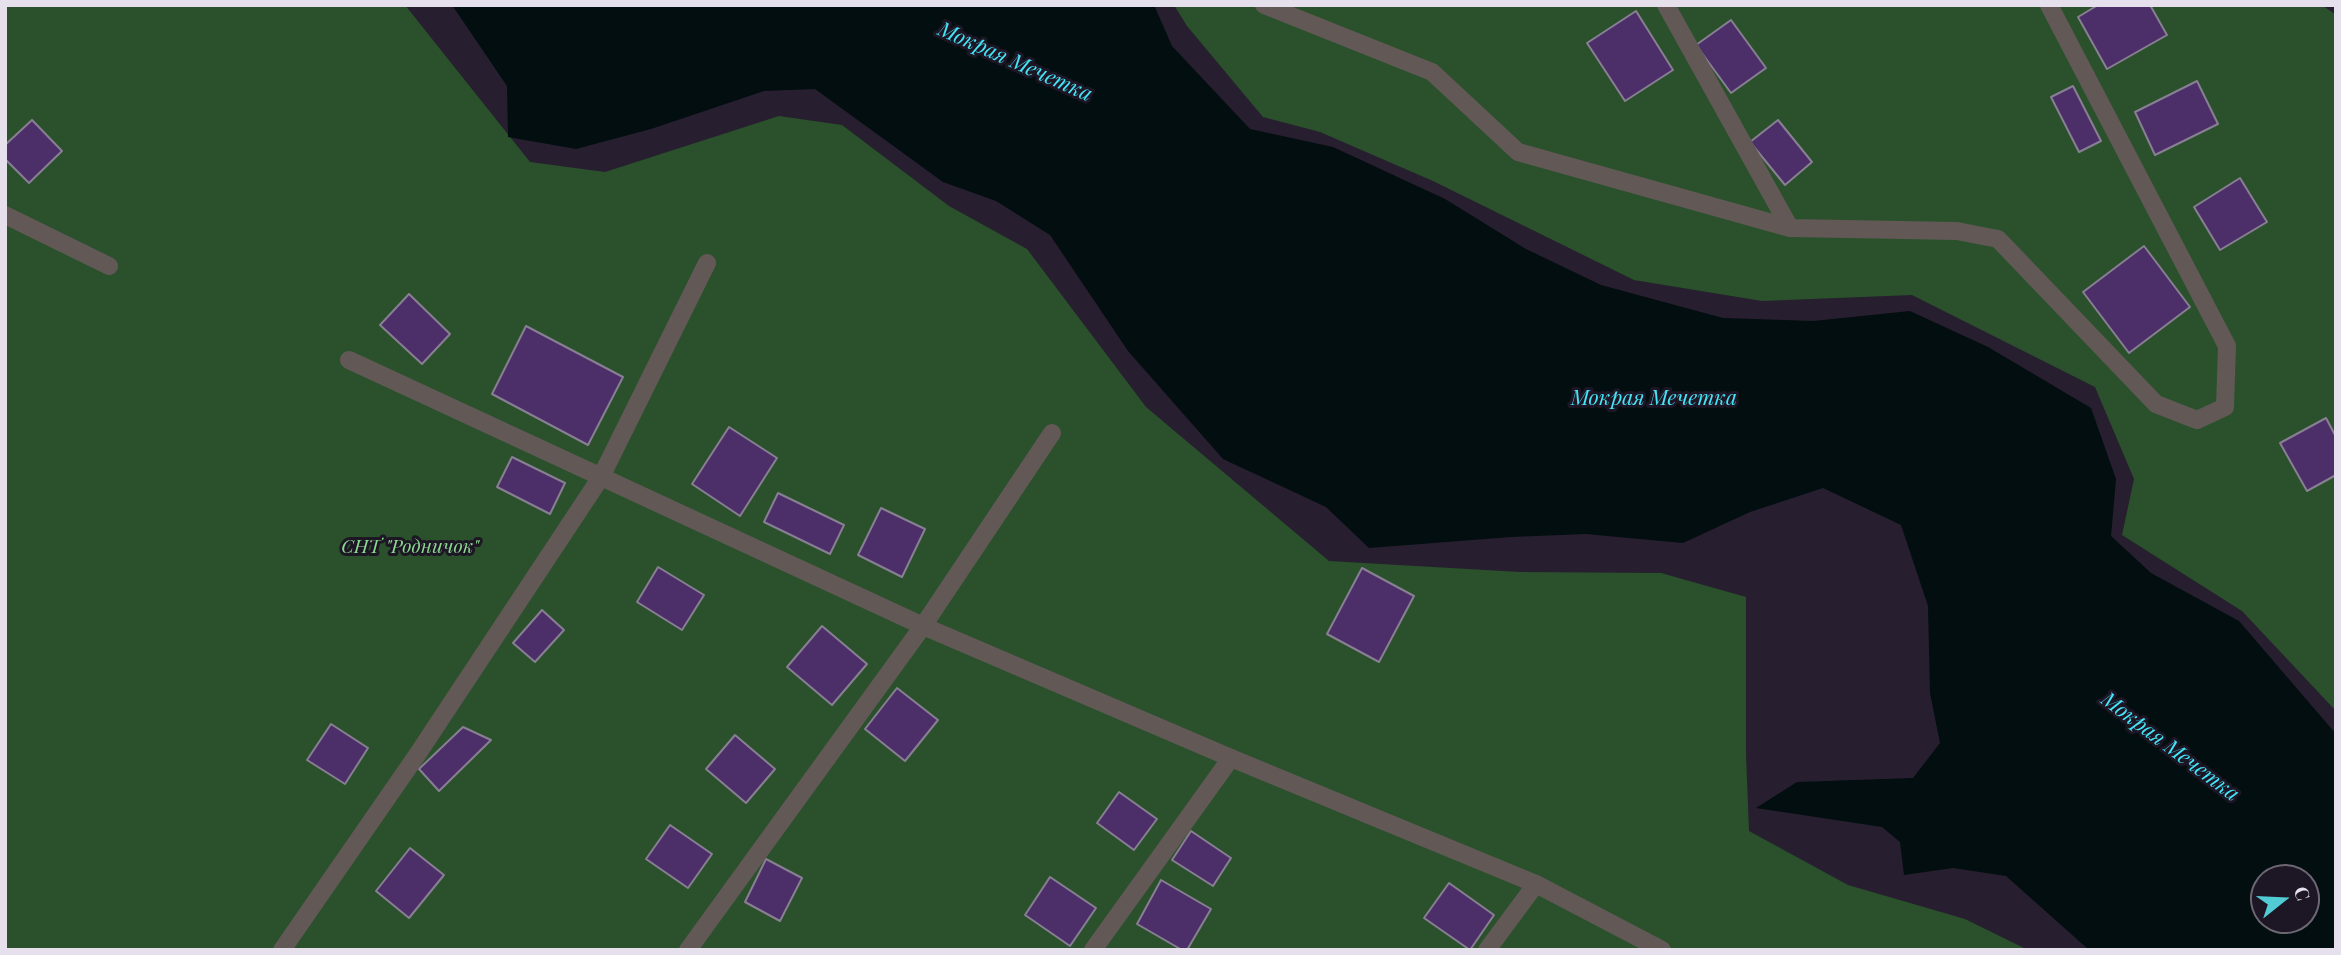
<!DOCTYPE html>
<meta charset="utf-8">
<style>
body{margin:0}
#map{position:relative;width:2341px;height:955px;overflow:hidden;background:#271f2f;font-family:"Playfair Display",serif}
canvas{display:block}
.frame{position:absolute;inset:0;border:7px solid #e5e0eb;pointer-events:none}
.north{position:absolute;left:2250px;top:864px;width:70px;height:70px;box-sizing:border-box;background:#1d1625;border:2px solid #6d6774;border-radius:50%;rotate:72deg;font-size:19px;font-weight:700;line-height:28px;text-align:center;color:#e5e0eb}
.north::after{content:'';display:block;margin:auto;width:24px;height:32px;background:#51ccd4;clip-path:polygon(50% 0,100% 100%,50% 72%,0 100%)}
</style>
<div id="map">
<canvas width="2341" height="955"></canvas>
<div class="frame"></div>
<div class="north">С</div>
</div>
<script>
const c = document.querySelector('canvas').getContext('2d');
c.lineJoin = 'round';
function fillPath(path, color) {
  c.fillStyle = color;
  c.fill(path, 'evenodd');
}
function shape(rows) {
  const path = new Path2D();
  for (const r of rows) {
    path.moveTo(r[0], r[1]);
    for (let i = 2; i < r.length; i += 2) path.lineTo(r[i], r[i + 1]);
  }
  return path;
}
function trace(path, color, width, dash) {
  c.strokeStyle = color;
  c.lineWidth = width;
  c.lineCap = dash ? 'butt' : 'round';
  c.setLineDash(dash || []);
  c.stroke(path);
}
function drawText(font, color, halo, rows, align = 'center') {
  c.font = font + ' "Playfair Display",serif';
  c.lineWidth = 6;
  c.setLineDash([]);
  c.textBaseline = 'middle';
  c.strokeStyle = halo;
  c.fillStyle = color;
  for (const [text, x, y, turn = 0] of rows) {
    c.save();
    c.translate(x, y);
    c.rotate((+turn || 0) * Math.PI / 180);
    c.textAlign = isNaN(turn) ? turn : align;
    if (halo) c.strokeText(text, 0, 0);
    c.fillText(text, 0, 0);
    c.restore();
  }
}
fillPath(shape([
 [5,5,405,5,530,162,605,172,779,116,842,125,949,206,1027,249,1146,407,1329,561,1520,572,1661,573,1746,597,1746,755,1749,831,1848,885,1965,919,2028,950,5,950],
 [1174,5,2322,5,2336,15,2336,711,2242,611,2122,535,2134,479,2095,387,1912,295,1762,301,1634,280,1433,181,1320,132,1263,117,1187,26]
]), '#2a512c');
fillPath(shape([
 [452,5,1154,5,1172,46,1250,129,1333,147,1445,199,1526,249,1601,285,1723,318,1813,321,1910,311,1988,347,2091,408,2116,479,2111,536,2151,573,2239,621,2336,734,2336,950,2089,950,2006,876,1953,868,1904,875,1900,842,1882,827,1756,808,1797,782,1913,778,1940,743,1930,693,1928,606,1901,525,1823,488,1750,512,1683,543,1586,534,1511,537,1369,548,1326,507,1223,459,1128,351,1050,235,996,201,943,182,815,89,764,91,651,129,576,149,508,137,507,86],
 [2264,878,2306,878,2306,920,2264,920]
]), '#020e0f');
const building = shape([
 [2098,5,2150,5,2167,35,2107,69,2078,17,2098,5],
 [1636,11,1673,70,1625,101,1587,43,1636,11],
 [1731,20,1766,68,1731,93,1696,45,1731,20],
 [2197,81,2218,124,2155,155,2135,112,2197,81],
 [2073,86,2101,141,2079,152,2051,97,2073,86],
 [32,120,62,151,29,183,5,159,5,145,32,120],
 [1778,120,1812,162,1785,185,1750,142,1778,120],
 [2240,178,2267,222,2220,250,2194,207,2240,178],
 [2144,246,2190,307,2129,353,2083,292,2144,246],
 [409,294,450,334,422,364,380,325,409,294],
 [526,326,623,377,588,445,492,394,526,326],
 [2326,418,2336,437,2336,475,2307,491,2280,443,2326,418],
 [729,427,777,458,740,516,692,484,729,427],
 [512,457,565,483,550,514,497,487,512,457],
 [778,493,844,525,830,554,764,522,778,493],
 [881,508,925,529,902,577,858,555,881,508],
 [658,567,704,595,682,630,637,602,658,567],
 [1362,568,1414,596,1379,662,1327,634,1362,568],
 [542,610,564,630,535,662,513,643,542,610],
 [822,626,867,664,832,705,787,667,822,626],
 [897,688,938,720,905,761,865,729,897,688],
 [331,724,368,748,345,784,307,760,331,724],
 [463,727,491,740,439,791,419,769,463,727],
 [735,735,775,769,746,803,706,769,735,735],
 [1119,792,1157,819,1134,850,1097,823,1119,792],
 [670,825,712,854,688,888,646,859,670,825],
 [1191,831,1231,858,1213,886,1172,860,1191,831],
 [410,848,444,875,409,918,376,891,410,848],
 [766,859,802,878,780,921,745,902,766,859],
 [1050,877,1096,908,1070,946,1025,915,1050,877],
 [1161,880,1211,909,1187,950,1182,950,1137,924,1161,880],
 [1449,883,1494,915,1470,950,1424,918,1449,883]
]);
fillPath(building, '#4c2f69');
trace(building, '#887f93', 2);
trace(shape([
 [1264,5,1432,72,1518,152,1790,228,1957,231,1998,239,2156,404,2197,420,2225,407,2227,346,2049,5],
 [1666,5,1790,228],
 [5,215,109,266],
 [282,950,417,755,601,477,707,263],
 [688,950,923,626,1052,433],
 [1093,950,1231,758],
 [1487,950,1536,884]
]), '#625856', 18);
trace(shape([
 [349,360,923,626,1231,758,1536,884,1662,950]
]), '#625856', 18);
drawText('italic 19px', '#8bda8f', '#1d1625', [
 ["СНТ \"Родничок\"",410,547]
]);
drawText('italic 21px', '#44e5f7', '#1d1625', [
 ["Мокрая Мечетка",1015,62,24],
 ["Мокрая Мечетка",1654,398],
 ["Мокрая Мечетка",2170,747,37]
]);
</script>
